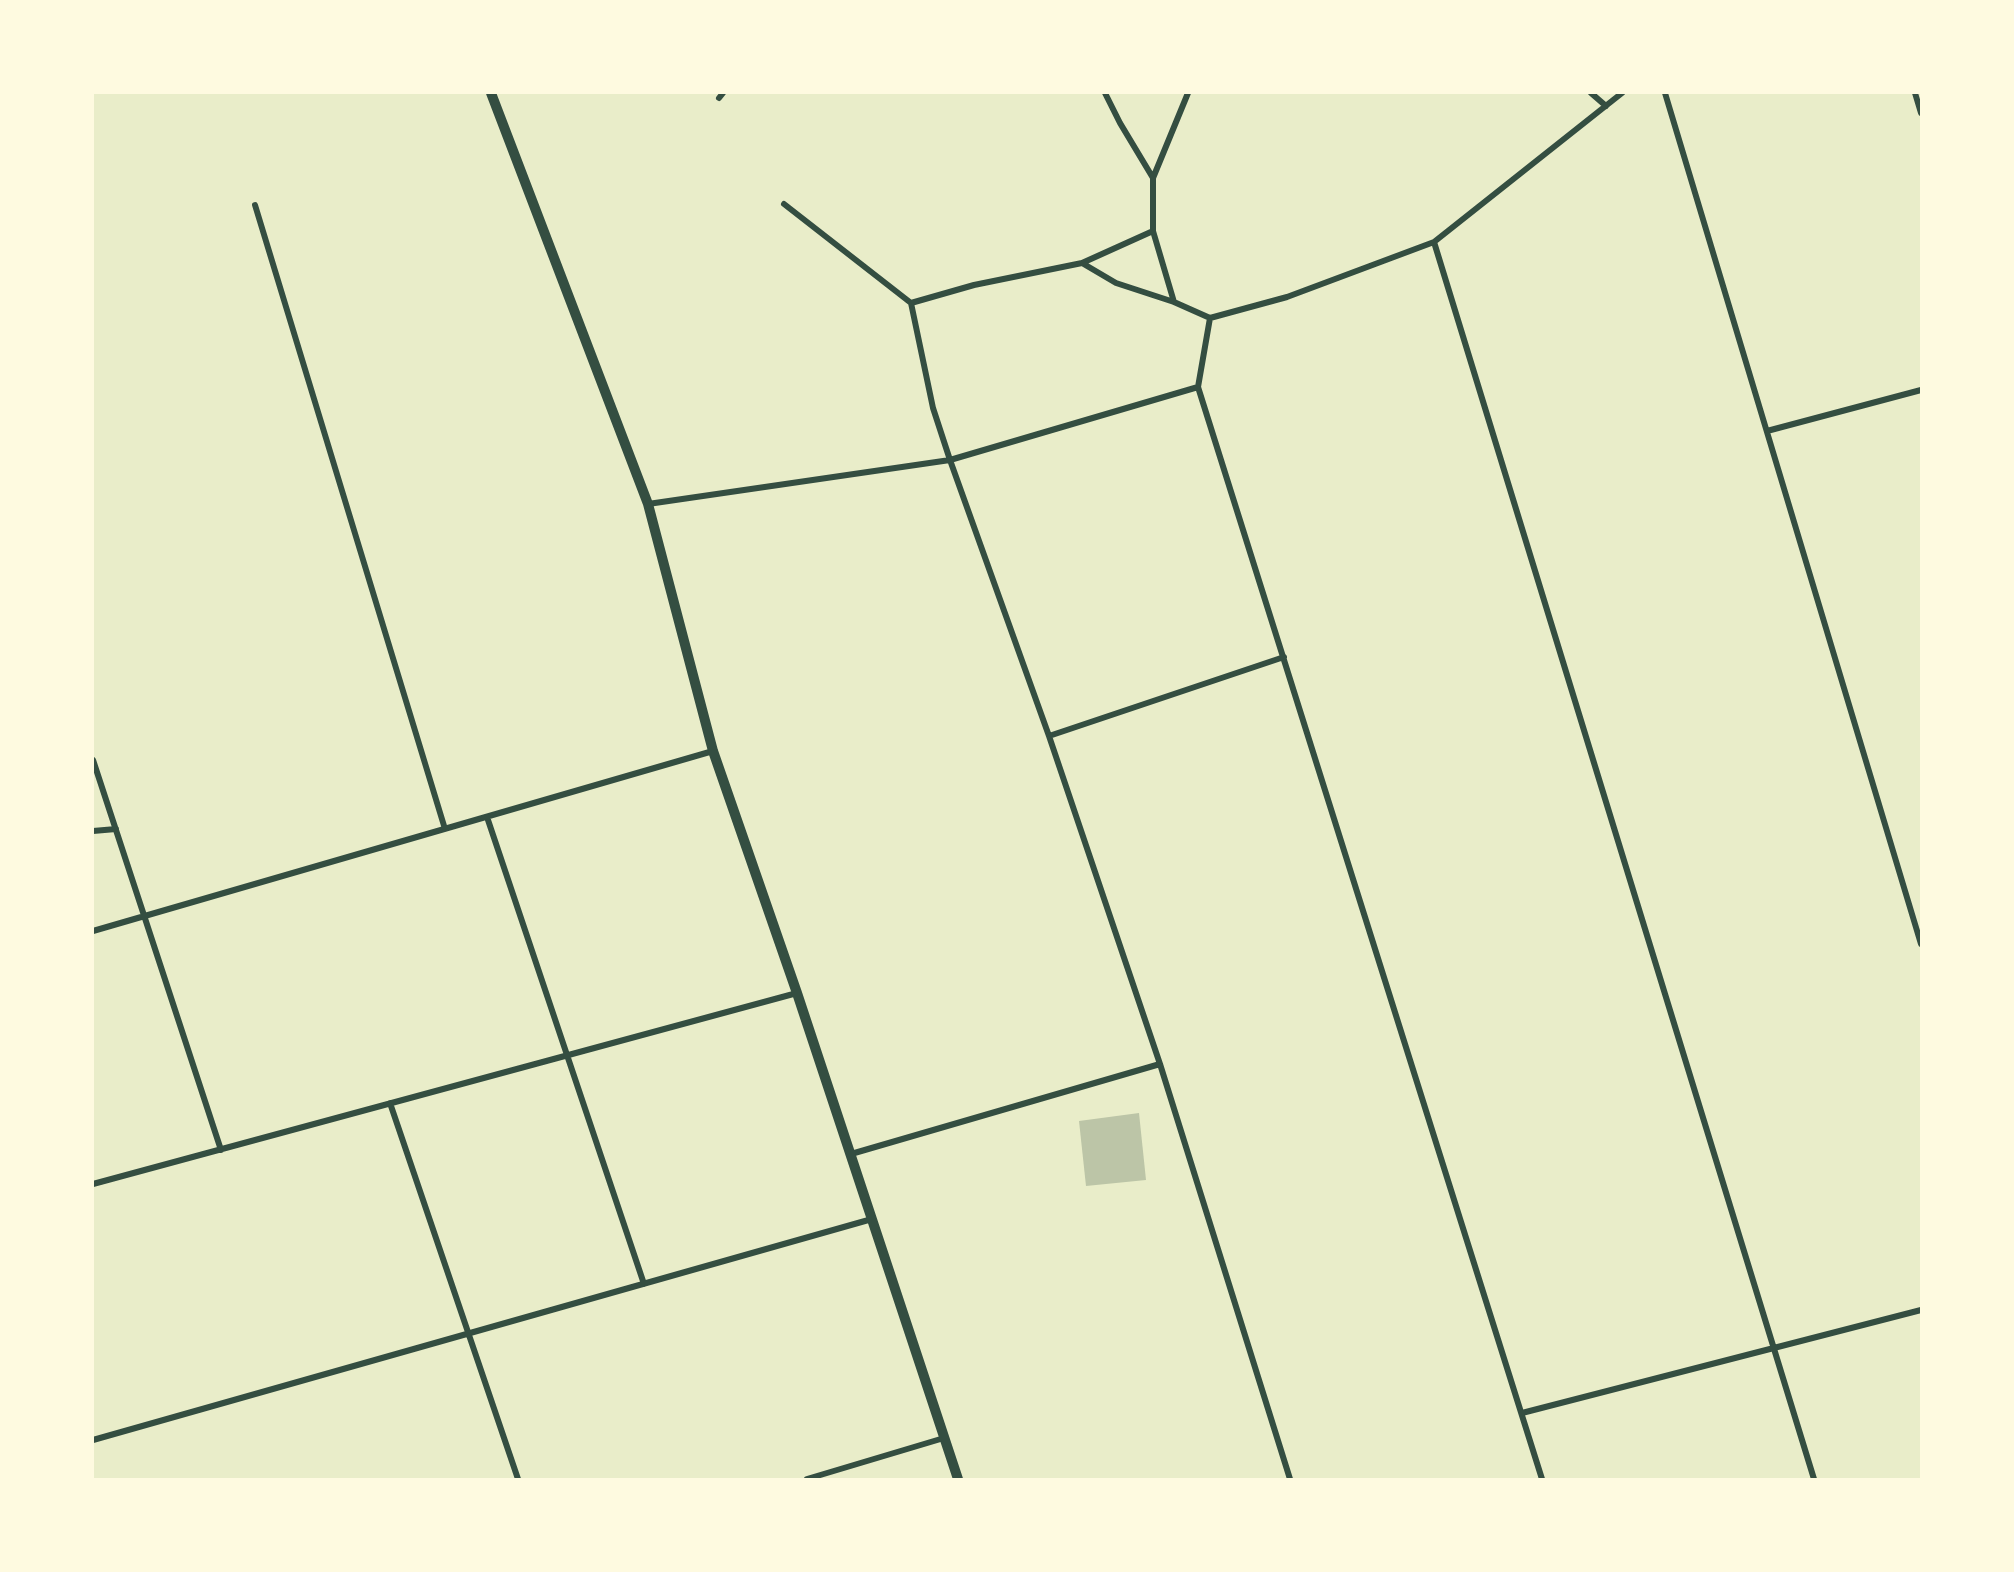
<!DOCTYPE html>
<style>
body{margin:0}
#map{position:relative;width:2014px;height:1572px;overflow:hidden;background:#e9edc9;font-family:"Source Sans 3",sans-serif}
canvas{display:block}
.frame{position:absolute;inset:0;border:94px solid #fefae0;pointer-events:none}
</style>
<div id="map">
<canvas width="2014" height="1572"></canvas>
<div class="frame"></div>
</div>
<script>
const c = document.querySelector('canvas').getContext('2d');
c.lineJoin = 'round';
function fillPath(path, color) {
  c.fillStyle = color;
  c.fill(path, 'evenodd');
}
function shape(rows) {
  const path = new Path2D();
  for (const r of rows) {
    path.moveTo(r[0], r[1]);
    for (let i = 2; i < r.length; i += 2) path.lineTo(r[i], r[i + 1]);
  }
  return path;
}
function trace(path, color, width, dash) {
  c.strokeStyle = color;
  c.lineWidth = width;
  c.lineCap = dash ? 'butt' : 'round';
  c.setLineDash(dash || []);
  c.stroke(path);
}
fillPath(shape([
 [1139,1113,1146,1180,1086,1186,1079,1121]
]), '#bcc5a7');
trace(shape([
 [1105,93,1120,123,1153,178],
 [1591,93,1606,106],
 [1665,93,1921,944],
 [1915,93,1921,113],
 [719,98,723,93],
 [784,204,911,303,933,408,950,460,1049,736,1160,1064,1290,1479],
 [255,205,445,829],
 [1434,242,1814,1479],
 [1082,263,1153,231],
 [1174,302,1153,231,1153,178,1188,93],
 [911,303,974,285,1082,263,1116,283,1174,302,1210,318,1287,297,1434,242,1622,93],
 [1210,318,1198,387,1542,1479],
 [1767,431,1921,390],
 [648,504,950,460,1198,387],
 [1049,736,1284,657],
 [93,760,221,1150],
 [487,817,644,1284],
 [93,831,116,829],
 [93,931,713,751],
 [390,1103,518,1479],
 [851,1154,1160,1064],
 [93,1184,797,993],
 [1522,1413,1921,1310],
 [93,1440,872,1219],
 [807,1479,944,1438]
]), '#344e41', 6);
trace(shape([
 [491,93,648,504,713,751,797,993,958,1479]
]), '#344e41', 10);
</script>
